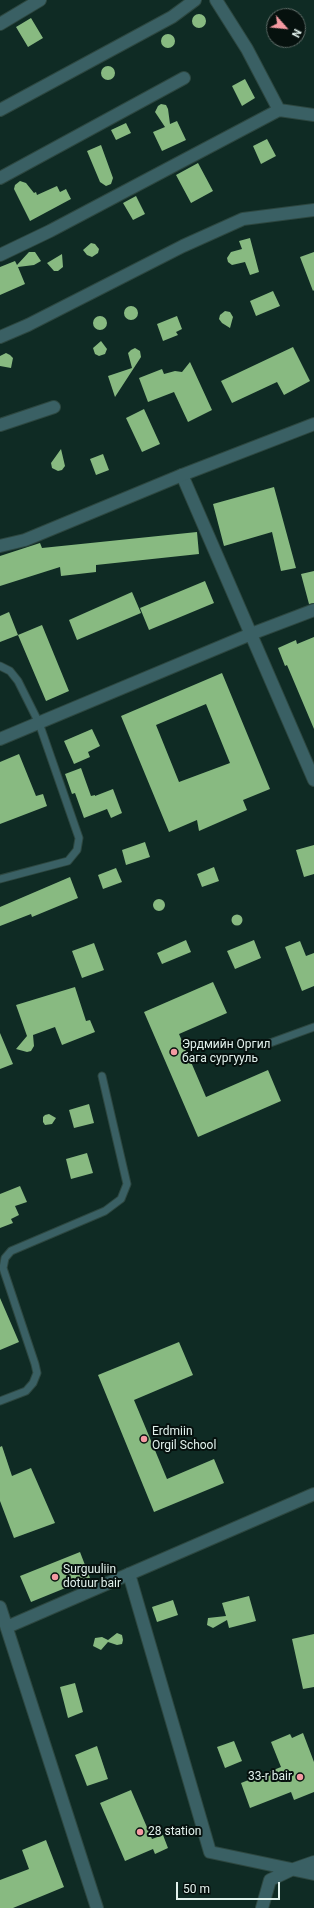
<!DOCTYPE html>
<meta charset="utf-8">
<style>
body{margin:0}
#map{position:relative;width:314px;height:1908px;overflow:hidden;background:#0f2b24;font-family:Roboto,sans-serif}
canvas{display:block}
.north{position:absolute;left:266px;top:8px;width:40px;height:40px;box-sizing:border-box;background:#06110e;border:1px solid #5e6b67;border-radius:50%;rotate:117deg;font-size:11px;font-weight:700;line-height:16px;text-align:center;color:#e2f2ed}
.north::after{content:'';display:block;margin:auto;width:14px;height:18px;background:#f49aa2;clip-path:polygon(50% 0,100% 100%,50% 72%,0 100%)}
.scale{position:absolute;left:176px;top:1882px;width:104px;height:18px;box-sizing:border-box;border:2px solid #e2f2ed;border-top:0;padding-left:5px;font-size:12px;line-height:14px;white-space:nowrap;color:#e2f2ed;-webkit-text-stroke:3px #06110e;paint-order:stroke}
</style>
<div id="map">
<canvas width="314" height="1908"></canvas>
<div class="north">N</div>
<div class="scale">50 m</div>
</div>
<script>
const c = document.querySelector('canvas').getContext('2d');
c.lineJoin = 'round';
function fillPath(path, color) {
  c.fillStyle = color;
  c.fill(path, 'evenodd');
}
function shape(rows) {
  const path = new Path2D();
  for (const r of rows) {
    if (r.length === 3) {
      path.moveTo(r[0] + r[2], r[1]);
      path.arc(r[0], r[1], r[2], 0, 2 * Math.PI);
      continue;
    }
    path.moveTo(r[0], r[1]);
    for (let i = 2; i < r.length; i += 2) path.lineTo(r[i], r[i + 1]);
  }
  return path;
}
function trace(path, color, width, dash) {
  c.strokeStyle = color;
  c.lineWidth = width;
  c.lineCap = dash ? 'butt' : 'round';
  c.setLineDash(dash || []);
  c.stroke(path);
}
function drawText(font, color, halo, rows, align = 'center') {
  c.font = font + ' Roboto,sans-serif';
  c.lineWidth = 4;
  c.setLineDash([]);
  c.textBaseline = 'middle';
  c.strokeStyle = halo;
  c.fillStyle = color;
  for (const [text, x, y, turn = 0] of rows) {
    c.save();
    c.translate(x, y);
    c.rotate((+turn || 0) * Math.PI / 180);
    c.textAlign = isNaN(turn) ? turn : align;
    if (halo) c.strokeText(text, 0, 0);
    c.fillText(text, 0, 0);
    c.restore();
  }
}
fillPath(shape([
 [199,21,7],
 [31,18,43,38,28,47,16,27],
 [168,41,7],
 [108,73,7],
 [245,79,255,98,242,106,232,86],
 [161,104,166,105,168,109,170,124,177,121,186,140,162,151,153,132,165,127,155,112,158,106],
 [126,123,131,133,116,140,111,130],
 [267,139,276,156,261,164,253,146],
 [101,145,113,178,111,184,106,186,100,182,87,151],
 [198,163,213,191,191,203,176,175],
 [20,181,26,183,34,193,36,192,37,195,57,186,60,192,66,189,71,199,30,221,14,189,15,185],
 [136,196,145,214,133,220,123,203],
 [250,238,259,272,250,275,245,262,232,265,228,262,227,258,231,252,242,249,239,241],
 [91,243,95,244,99,249,98,253,92,257,87,255,83,250],
 [29,252,35,252,41,261,34,265,18,267,25,284,0,295,0,267,15,261,17,265],
 [314,252,314,290,313,291,300,257],
 [62,254,63,267,58,271,54,271,47,263],
 [273,291,280,306,256,316,250,301],
 [131,313,7],
 [225,311,230,312,233,317,230,328,222,323,219,319,220,315],
 [177,316,182,329,176,332,178,335,163,341,157,324],
 [100,323,7],
 [101,341,107,349,105,354,99,356,95,354,93,348],
 [293,347,310,381,284,395,277,382,232,403,221,381],
 [135,348,140,351,141,357,115,397,108,376,132,368,128,353,131,350],
 [6,353,10,355,13,358,11,368,0,366,0,356],
 [190,362,212,410,188,422,174,392,148,402,139,378,162,369,164,374,175,371,182,372],
 [144,409,160,444,142,452,126,418],
 [61,449,65,466,62,470,58,471,52,468,51,463],
 [103,454,109,470,96,475,90,459],
 [274,487,296,568,281,571,272,532,224,546,213,504],
 [197,532,199,554,96,565,96,572,61,576,60,567,0,586,0,556,40,543,42,548],
 [314,571,314,603,309,604,301,574],
 [205,581,214,603,149,630,140,608],
 [132,592,141,613,77,640,69,620],
 [9,612,18,635,0,642,0,616],
 [42,625,69,691,46,701,18,635],
 [314,637,314,729,287,665,285,666,278,648,296,640,297,644],
 [222,673,270,789,243,800,247,810,199,831,197,820,169,832,121,716],
 [206,704,230,763,179,782,156,725],
 [92,729,100,746,88,752,90,757,74,764,64,741],
 [19,754,36,796,43,794,47,806,0,824,0,762],
 [81,768,91,796,95,795,95,796,113,789,122,813,111,818,107,809,84,818,75,793,72,794,65,774],
 [145,842,150,857,126,865,122,850],
 [314,845,314,874,304,877,296,850],
 [214,867,219,881,202,887,197,874],
 [116,868,122,882,103,889,98,875],
 [70,877,78,898,32,917,31,914,0,926,0,907],
 [159,905,6],
 [237,920,5.5],
 [186,940,191,952,162,964,157,953],
 [254,940,261,958,235,969,227,951],
 [300,941,306,956,314,953,314,986,302,991,285,947],
 [94,943,104,970,82,978,72,951],
 [213,982,227,1013,179,1034,206,1097,268,1070,281,1101,198,1137,144,1012],
 [75,987,86,1021,90,1020,95,1032,62,1045,55,1027,33,1035,34,1046,31,1051,27,1052,16,1049,27,1036,16,1005],
 [0,1033,13,1064,0,1069],
 [89,1104,94,1123,74,1128,69,1110],
 [49,1114,56,1118,52,1124,45,1125,43,1122,43,1117,45,1115],
 [87,1153,93,1173,71,1179,66,1159],
 [20,1186,27,1202,15,1206,19,1215,11,1219,13,1223,0,1228,0,1194],
 [0,1298,19,1342,0,1350],
 [179,1342,193,1375,134,1400,167,1479,214,1459,224,1483,154,1512,98,1375],
 [2,1446,12,1476,31,1468,55,1523,14,1538,0,1501,0,1447],
 [80,1552,90,1578,31,1602,20,1576],
 [249,1596,256,1621,229,1628,227,1620,213,1628,207,1625,208,1618,226,1616,222,1603],
 [173,1600,178,1615,157,1622,152,1607],
 [117,1633,122,1635,123,1640,122,1644,117,1645,108,1642,101,1650,93,1646,95,1638,102,1637,108,1640],
 [314,1634,314,1687,303,1689,292,1639],
 [75,1683,83,1712,68,1718,60,1687],
 [303,1733,314,1762,314,1792,294,1800,291,1792,250,1808,241,1783,281,1767,271,1742,290,1734,292,1738],
 [234,1741,242,1761,225,1768,217,1747],
 [97,1746,108,1779,87,1786,75,1755],
 [131,1790,152,1839,163,1835,168,1848,155,1854,153,1849,125,1861,100,1803],
 [46,1840,64,1887,13,1908,0,1908,0,1880,29,1869,22,1850]
]), '#88ba81');
const service = shape([
 [0,666,10,671,18,681,39,723,79,838,77,850,68,861,0,879],
 [270,1043,314,1027],
 [0,1401,26,1391,33,1383,37,1373,35,1364,3,1268,5,1258,11,1251,105,1211,121,1199,127,1184,102,1076]
]);
const minor = shape([
 [216,0,247,49,279,110,314,115],
 [0,24,40,0],
 [0,110,172,17,195,0],
 [0,178,184,78],
 [0,255,50,231,279,110],
 [0,337,28,325,183,246,243,219,314,210],
 [0,425,54,407],
 [182,475,314,780],
 [0,739,251,634,314,610],
 [129,1574,210,1852,314,1874],
 [262,1908,270,1880,291,1870,314,1862]
]);
const tertiary = shape([
 [0,546,25,540,182,475,314,424],
 [0,1607,97,1908],
 [7,1627,314,1494]
]);
trace(service, '#2d4740', 9);
trace(minor, '#2d4740', 14);
trace(tertiary, '#2d4740', 14);
trace(service, '#3a6064', 7);
trace(minor, '#3a6064', 12);
trace(tertiary, '#3a6064', 12);
for (const [x, y, r, color] of [
 [174,1052,4,"#f49aa2"],
 [144,1439,4,"#f49aa2"],
 [55,1577,4,"#f49aa2"],
 [300,1777,4,"#f49aa2"],
 [140,1832,4,"#f49aa2"]
]) {
  const dot = new Path2D();
  dot.arc(x, y, r, 0, 2 * Math.PI);
  c.fillStyle = color;
  c.fill(dot);
  trace(dot, '#06110e', 1.5);
}
drawText('12px', '#e2f2ed', '#06110e', [
 ["Эрдмийн Оргил",182,1045],
 ["бага сургууль",182,1059],
 ["Erdmiin",152,1432],
 ["Orgil School",152,1446],
 ["Surguuliin",63,1570],
 ["dotuur bair",63,1584],
 ["33-r bair",292,1777,"right"],
 ["28 station",148,1832]
], 'left');
</script>
